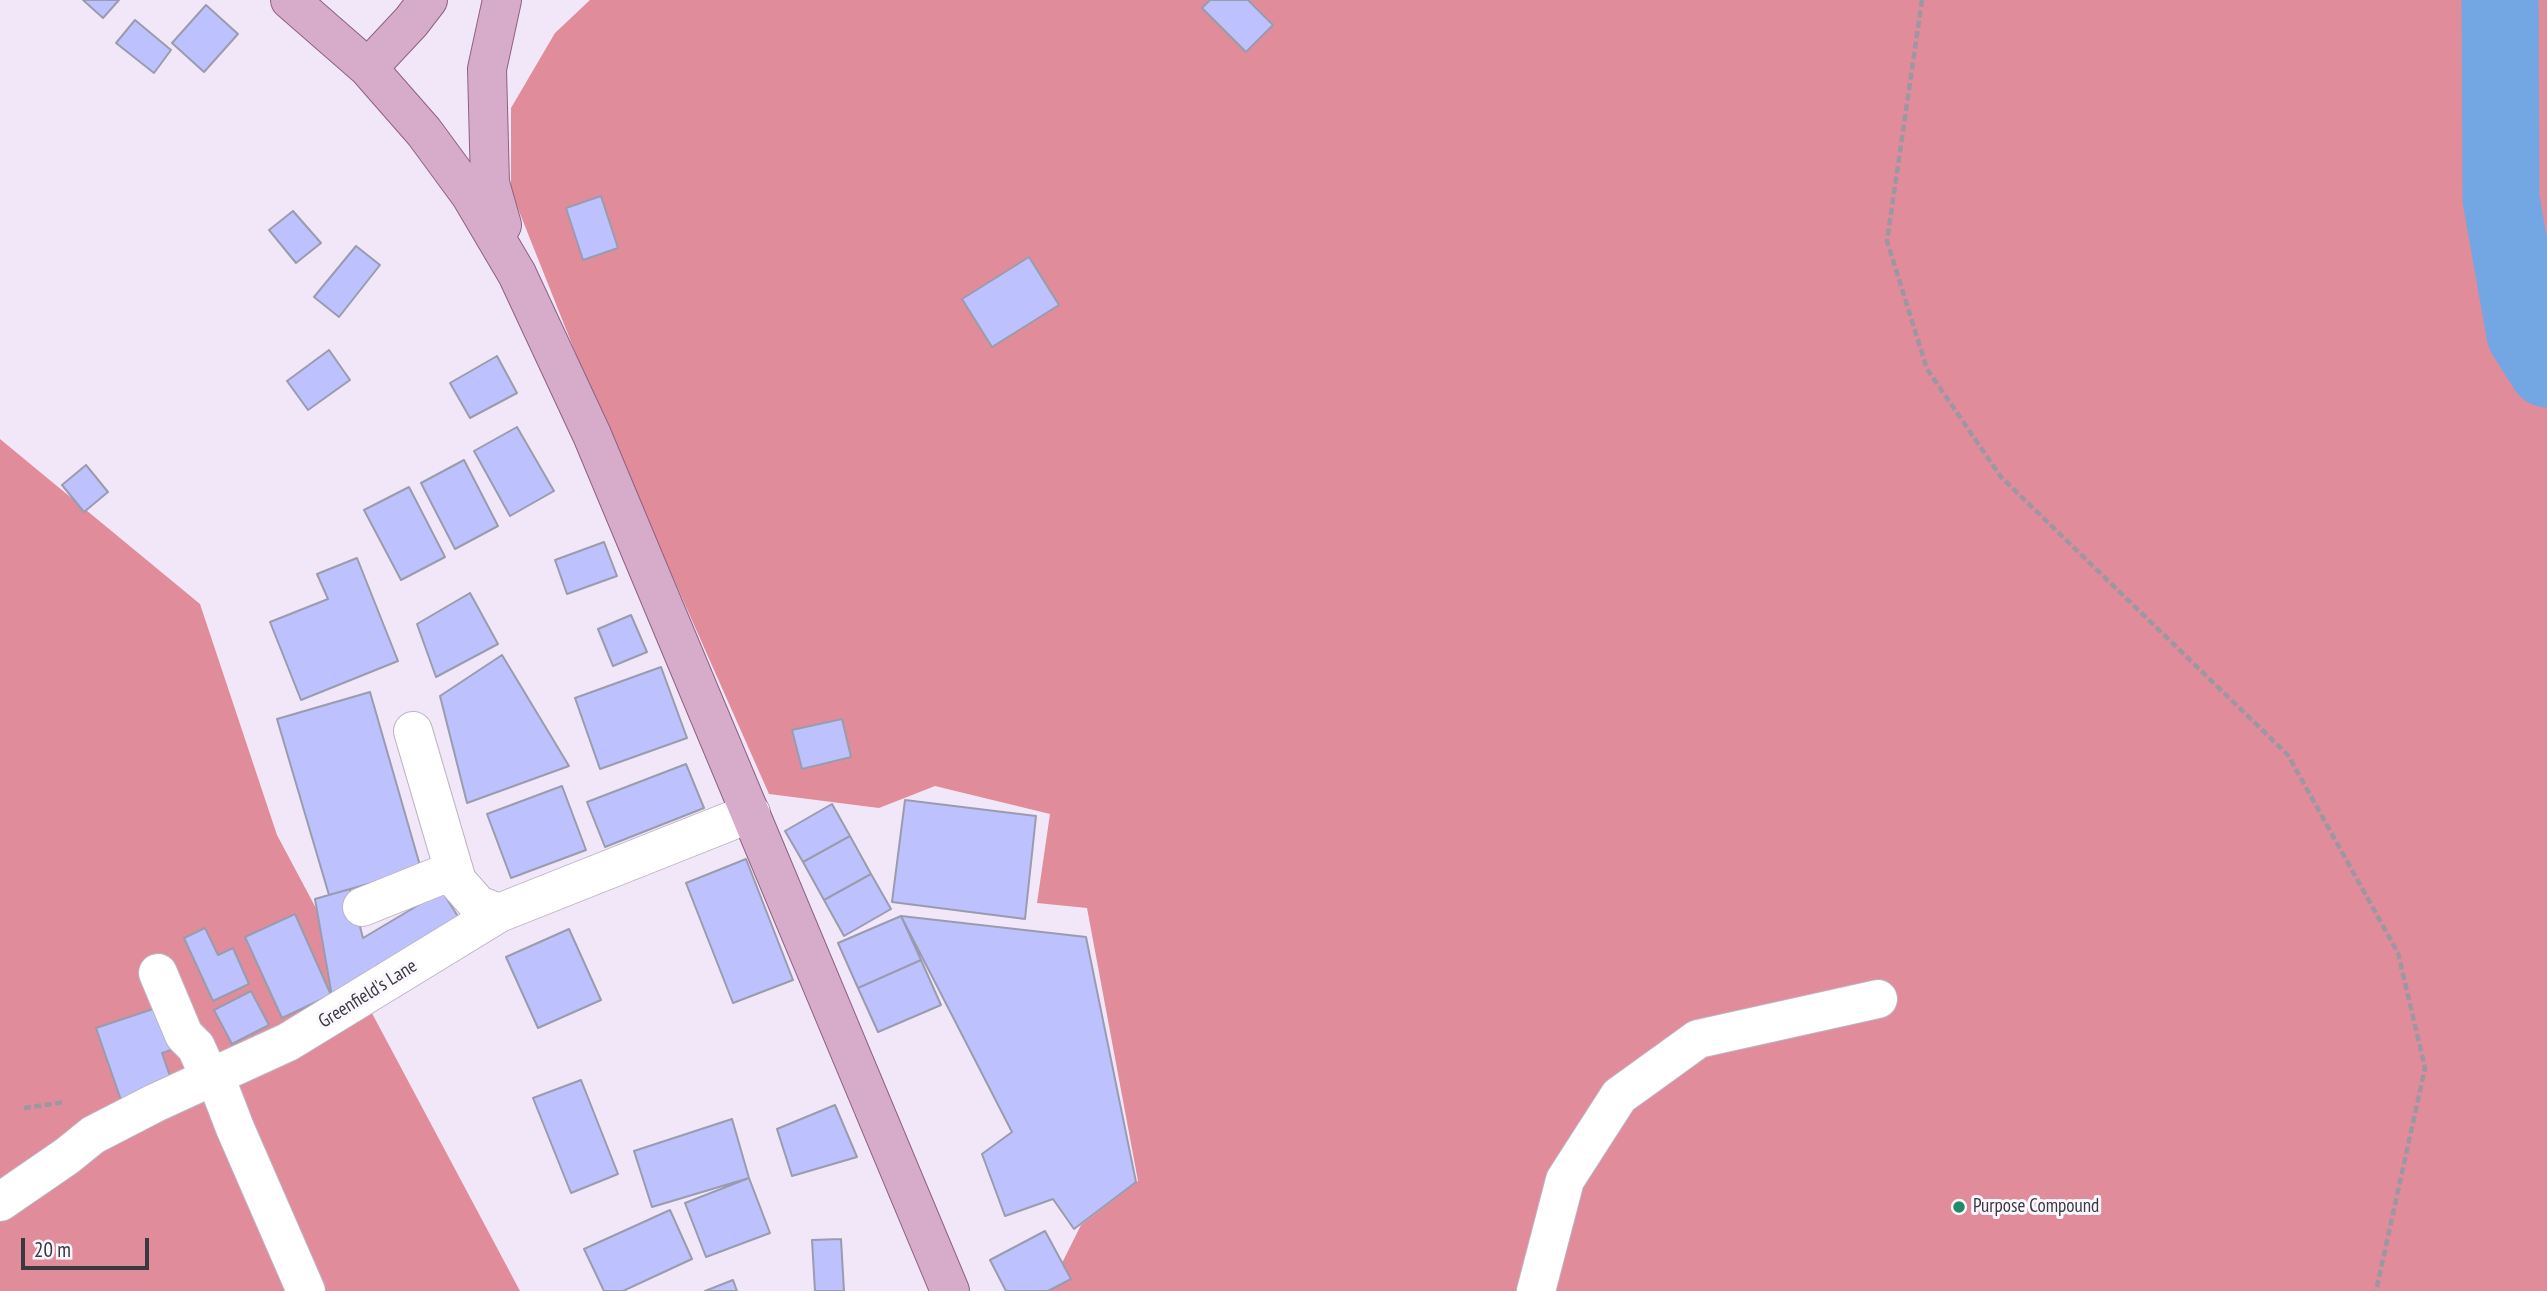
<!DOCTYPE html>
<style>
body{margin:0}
#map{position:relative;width:2547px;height:1291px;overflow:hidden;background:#f1e7f9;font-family:"PT Sans Narrow",sans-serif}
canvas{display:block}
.scale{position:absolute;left:21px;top:1238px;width:128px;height:32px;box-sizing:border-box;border:4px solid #3c383f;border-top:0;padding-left:9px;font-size:21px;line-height:24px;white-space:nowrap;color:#3c383f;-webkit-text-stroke:5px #fbf7fe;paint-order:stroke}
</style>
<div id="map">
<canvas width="2547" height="1291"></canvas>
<div class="scale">20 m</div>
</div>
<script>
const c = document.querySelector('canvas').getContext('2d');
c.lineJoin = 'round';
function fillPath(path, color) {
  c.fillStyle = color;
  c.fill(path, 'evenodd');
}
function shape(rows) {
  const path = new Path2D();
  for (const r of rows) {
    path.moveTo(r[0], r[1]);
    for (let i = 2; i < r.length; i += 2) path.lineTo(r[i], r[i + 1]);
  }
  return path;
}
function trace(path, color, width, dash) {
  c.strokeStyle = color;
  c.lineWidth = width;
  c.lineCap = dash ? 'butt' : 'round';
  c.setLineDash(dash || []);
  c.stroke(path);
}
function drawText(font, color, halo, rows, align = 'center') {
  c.font = font + ' "PT Sans Narrow",sans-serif';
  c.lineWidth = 6;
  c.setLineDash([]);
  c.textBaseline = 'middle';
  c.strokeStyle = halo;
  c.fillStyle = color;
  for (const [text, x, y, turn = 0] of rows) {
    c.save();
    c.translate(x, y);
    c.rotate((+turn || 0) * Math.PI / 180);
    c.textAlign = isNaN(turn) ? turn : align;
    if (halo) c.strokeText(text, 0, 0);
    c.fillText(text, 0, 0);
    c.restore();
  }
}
fillPath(shape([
 [590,0,2497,0,2502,54,2505,0,2547,0,2547,1291,1048,1291,1081,1225,1138,1181,1087,908,1037,903,1050,814,935,786,879,808,769,794,593,397,511,191,511,108,555,33],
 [0,439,200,604,277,835,520,1291,0,1291]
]), '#e18c9a');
trace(shape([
 [2500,0,2501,199,2525,334,2547,369]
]), '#72a7e3', 77);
const building = shape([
 [83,0,119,0,103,18,83,0],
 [1210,0,1248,0,1273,25,1246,52,1202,8,1210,0],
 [206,5,238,34,204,72,172,43,206,5],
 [135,20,171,50,154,73,116,43,135,20],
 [601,196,618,248,583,260,566,208,601,196],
 [293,211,321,243,296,263,269,230,293,211],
 [356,246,380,265,339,317,314,297,356,246],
 [1029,257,1059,305,992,347,962,299,1029,257],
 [329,350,350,380,308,410,287,381,329,350],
 [497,356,517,393,470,418,450,383,497,356],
 [517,427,554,491,510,516,474,451,517,427],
 [464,460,498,526,455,549,421,483,464,460],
 [86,465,108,492,84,512,62,485,86,465],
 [409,487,445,557,401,580,364,510,409,487],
 [604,542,617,576,567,594,555,560,604,542],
 [357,558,398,661,301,700,270,622,328,599,317,574,357,558],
 [470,593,498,644,436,677,417,624,470,593],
 [631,615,647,652,613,666,598,629,631,615],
 [502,655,569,766,467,803,440,696,502,655],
 [661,667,687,738,600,769,575,698,661,667],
 [370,692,421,869,329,895,277,719,370,692],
 [842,719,851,757,802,769,792,730,842,719],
 [686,764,704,808,605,847,587,802,686,764],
 [562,786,586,850,511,878,487,814,562,786],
 [905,800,1036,816,1025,919,892,902,905,800],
 [832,804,850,836,803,862,785,831,832,804],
 [850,836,871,874,824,900,803,862,850,836],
 [746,859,793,980,733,1003,686,883,746,859],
 [871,874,891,909,844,936,824,900,871,874],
 [350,889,363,938,442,891,462,923,333,1002,315,899,350,889],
 [295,914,331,995,282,1018,245,937,295,914],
 [901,916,921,960,858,988,838,943,901,916],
 [901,916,1086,937,1136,1182,1074,1229,1053,1199,1005,1216,982,1154,1012,1132,901,916],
 [205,928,218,955,233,948,249,984,213,1001,184,938,205,928],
 [569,929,601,1000,538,1028,506,957,569,929],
 [921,960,941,1005,878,1032,858,988,921,960],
 [251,991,269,1025,232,1044,214,1010,251,991],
 [156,1008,171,1050,162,1053,172,1082,121,1100,96,1028,156,1008],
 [581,1080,618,1174,571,1193,533,1098,581,1080],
 [835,1105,857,1157,792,1176,777,1129,835,1105],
 [732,1119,749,1178,652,1207,634,1151,732,1119],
 [749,1178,770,1233,706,1257,685,1203,749,1178],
 [670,1210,692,1259,623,1291,604,1291,584,1249,670,1210],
 [1045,1231,1071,1279,1048,1291,1006,1291,990,1260,1045,1231],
 [841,1239,844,1291,815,1291,812,1240,841,1239],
 [733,1280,737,1291,705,1291,733,1280]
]);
fillPath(building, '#bdc1fd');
trace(building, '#9a9cae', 2);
const minor = shape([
 [413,731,457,881,478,905,499,913],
 [362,907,454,870],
 [158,973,184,1035,196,1047,210,1078],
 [215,1076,235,1128,306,1291],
 [0,1202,67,1156,93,1135,155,1103,288,1042,499,913,751,813],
 [1536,1291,1565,1180,1619,1096,1698,1039,1878,999]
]);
const major = shape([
 [290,0,368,68,424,132,471,196,517,274,592,435,950,1291],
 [502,0,487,69,490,183,502,225],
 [368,68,411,22,428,0]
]);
trace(minor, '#bdb4c5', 40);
trace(major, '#906082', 40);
trace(shape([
 [1922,0,1887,241,1927,369,2001,477,2288,755,2398,953,2425,1068,2376,1291],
 [24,1108,65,1102]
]), '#9d96a3', 4.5, [7, 3.5]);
trace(minor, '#fff', 38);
trace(major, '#d7acca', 38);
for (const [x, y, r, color] of [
 [1959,1207,7,"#238a66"]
]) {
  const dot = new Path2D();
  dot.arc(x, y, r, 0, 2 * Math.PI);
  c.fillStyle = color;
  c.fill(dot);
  trace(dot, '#fbf7fe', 2.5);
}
drawText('19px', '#3c383f', '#fbf7fe', [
 ["Greenfield's Lane",368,994,-32]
]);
drawText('19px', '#3c383f', '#fbf7fe', [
 ["Purpose Compound",1973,1207]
], 'left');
</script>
